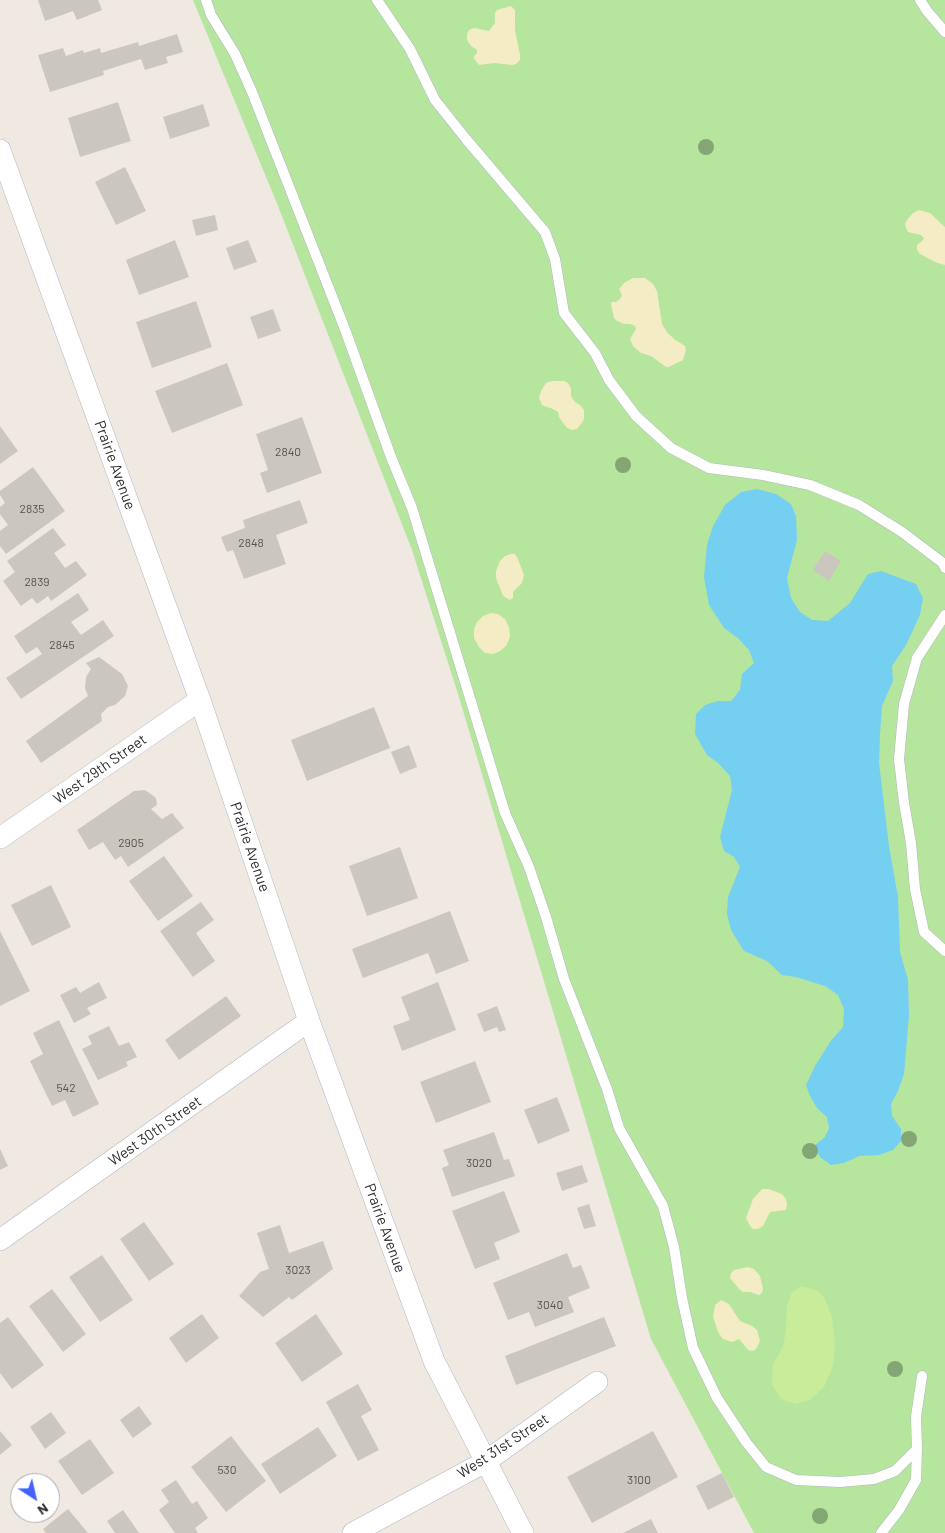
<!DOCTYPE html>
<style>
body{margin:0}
#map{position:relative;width:945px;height:1533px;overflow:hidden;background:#efe9e1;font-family:Barlow,sans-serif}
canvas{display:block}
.north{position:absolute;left:10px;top:1473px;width:50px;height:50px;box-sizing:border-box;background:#fff;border:1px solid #ababab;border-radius:50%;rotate:145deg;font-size:14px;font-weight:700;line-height:20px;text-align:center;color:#2e2e2e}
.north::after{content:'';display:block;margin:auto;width:18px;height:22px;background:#4264fb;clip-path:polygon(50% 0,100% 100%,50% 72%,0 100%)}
</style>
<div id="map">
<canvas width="945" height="1533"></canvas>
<div class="north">N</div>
</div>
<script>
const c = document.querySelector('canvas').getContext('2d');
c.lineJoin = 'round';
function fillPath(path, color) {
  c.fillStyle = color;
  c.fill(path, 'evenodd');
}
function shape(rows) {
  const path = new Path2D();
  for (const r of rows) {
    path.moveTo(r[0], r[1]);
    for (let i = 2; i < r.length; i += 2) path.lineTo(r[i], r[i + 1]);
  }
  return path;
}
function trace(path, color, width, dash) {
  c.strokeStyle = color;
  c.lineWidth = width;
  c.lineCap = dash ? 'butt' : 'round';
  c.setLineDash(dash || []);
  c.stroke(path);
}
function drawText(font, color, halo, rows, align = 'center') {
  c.font = font + ' Barlow,sans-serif';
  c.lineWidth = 4;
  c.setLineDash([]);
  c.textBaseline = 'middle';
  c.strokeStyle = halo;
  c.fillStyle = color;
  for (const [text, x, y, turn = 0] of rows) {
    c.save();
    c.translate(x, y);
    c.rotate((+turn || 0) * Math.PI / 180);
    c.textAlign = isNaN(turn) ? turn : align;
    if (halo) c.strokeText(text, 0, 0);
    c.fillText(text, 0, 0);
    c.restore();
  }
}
fillPath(shape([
 [193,0,945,0,945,1533,754,1533,651,1339,458,694,412,550,278,206]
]), '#b6e59e');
fillPath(shape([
 [511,6,515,10,515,30,520,55,520,60,516,64,512,65,494,63,479,65,474,59,474,56,477,53,477,50,471,46,467,40,467,34,469,30,474,28,489,31,495,23,495,13,497,10],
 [919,210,930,213,945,227,945,265,937,263,920,254,917,250,917,245,923,240,924,238,921,235,908,232,906,228,905,224,907,220,913,213],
 [633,278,645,278,653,284,657,291,662,324,667,332,674,339,685,346,686,350,683,360,669,367,666,367,651,356,641,353,633,346,630,339,636,329,635,326,630,324,624,324,617,321,614,318,611,304,612,302,616,302,620,299,622,295,619,289,624,283],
 [552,381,564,381,568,383,571,388,571,396,575,402,581,406,584,410,584,419,581,424,577,429,571,430,566,427,559,417,558,412,553,409,542,405,539,398,541,391,546,383],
 [511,554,515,554,517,557,524,575,522,583,513,592,513,598,510,600,503,596,496,578,496,571,500,561,505,556],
 [491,613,498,614,505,619,509,627,510,637,506,646,500,651,493,654,485,653,479,647,474,638,474,629,477,622,483,616],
 [762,1189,768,1189,782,1194,786,1199,787,1205,786,1210,770,1212,763,1226,758,1229,753,1229,750,1226,746,1218,753,1199],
 [748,1267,754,1269,760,1276,763,1289,762,1293,759,1295,750,1292,743,1292,739,1289,730,1278,731,1273,734,1270],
 [721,1300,729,1304,740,1321,752,1326,757,1330,760,1341,756,1349,753,1351,748,1350,739,1339,732,1342,723,1339,718,1332,713,1317,715,1305]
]), '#f3ecc5');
fillPath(shape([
 [802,1286,816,1290,824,1297,832,1317,835,1345,833,1366,824,1387,810,1400,795,1404,781,1399,772,1384,773,1364,783,1347,786,1330,787,1305,792,1292]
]), '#c9ec9a');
fillPath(shape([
 [757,489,776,494,791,504,796,516,797,540,787,578,791,598,800,612,812,620,828,621,850,603,868,574,881,571,916,584,923,598,920,615,906,645,892,666,893,681,882,706,880,734,879,763,889,846,898,897,900,952,908,980,909,1015,904,1074,898,1091,891,1104,892,1116,901,1129,901,1141,893,1150,879,1155,859,1156,844,1163,831,1165,820,1157,814,1146,825,1137,829,1128,827,1117,817,1108,810,1096,806,1085,815,1066,830,1042,843,1027,844,1009,838,995,825,986,796,977,782,975,767,961,744,951,731,930,727,914,728,897,740,867,734,857,724,851,720,837,732,790,730,776,718,763,707,755,695,734,696,714,705,705,718,701,731,701,740,690,742,674,754,663,749,650,738,638,724,628,709,605,704,577,707,545,713,526,725,505,741,492]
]), '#75cff0');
fillPath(shape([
 [38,0,98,0,102,10,77,20,73,11,45,21],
 [177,34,183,52,166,57,168,63,145,70,141,59,103,71,104,75,50,92,38,55,63,48,66,56,83,50,84,53,100,48,101,53,138,42,139,46],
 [118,102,131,141,80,157,68,118],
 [203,104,210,126,170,139,163,117],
 [125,167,146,211,116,225,95,182],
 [215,215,218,230,196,236,192,220],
 [175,240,189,277,139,295,126,260],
 [248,240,257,262,234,270,226,248],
 [196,301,212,347,152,368,136,322],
 [273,309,281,331,258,339,250,317],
 [227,363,243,405,172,433,155,391],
 [302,417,322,473,267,493,260,473,268,470,256,434],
 [0,426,18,451,0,464],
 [33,467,65,511,6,554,0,546,0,531,8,525,0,514,0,507,5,503,0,495,0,491],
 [300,500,308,523,276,535,286,564,244,579,233,550,227,552,221,537,245,528,243,520],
 [53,528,66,545,54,553,65,568,76,561,87,575,51,601,48,596,37,604,32,598,21,606,3,581,15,572,7,561],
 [825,551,841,561,829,581,813,570],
 [78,593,89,610,71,622,81,635,103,620,114,636,21,699,6,678,42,654,37,647,26,654,14,636],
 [99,657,122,674,128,686,125,696,115,705,108,707,101,714,102,721,41,763,26,741,88,696,85,688,86,677,91,669,86,663],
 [374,707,390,748,307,781,291,740],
 [409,745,417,767,400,774,391,752],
 [145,790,156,798,157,805,151,809,162,819,172,813,184,828,128,867,121,856,115,860,103,842,89,850,77,830,134,791],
 [400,847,418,898,367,916,349,866],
 [164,856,193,896,158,921,129,881],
 [51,885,71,927,32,946,11,905],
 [201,902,214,920,196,933,215,961,193,977,160,931],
 [450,911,469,961,436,974,428,953,363,978,352,949],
 [0,931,30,991,0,1006],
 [99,982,107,998,87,1008,91,1014,74,1023,60,995,76,987,80,993],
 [438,982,456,1030,402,1051,393,1026,410,1020,401,997],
 [226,996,241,1016,179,1060,165,1040],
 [497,1006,506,1030,499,1032,497,1027,484,1032,477,1014],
 [59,1020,99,1104,73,1117,65,1100,52,1106,30,1061,43,1054,33,1033],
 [109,1026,119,1046,129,1042,137,1057,126,1062,128,1066,98,1080,82,1049,92,1044,88,1036],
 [475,1061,491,1102,436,1123,420,1082],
 [557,1097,570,1131,538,1144,524,1110],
 [494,1132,504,1160,509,1159,515,1176,452,1197,442,1168,449,1165,443,1150],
 [0,1149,8,1166,0,1170],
 [582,1165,588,1182,562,1191,556,1173],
 [504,1191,520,1232,494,1243,500,1259,475,1269,452,1211],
 [589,1204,596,1226,584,1229,577,1208],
 [144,1222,174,1264,149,1281,120,1239],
 [280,1225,289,1253,323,1241,333,1269,292,1300,289,1297,263,1317,239,1296,260,1272,269,1269,257,1233],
 [567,1253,573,1268,581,1265,590,1288,568,1297,574,1312,535,1327,529,1312,508,1320,493,1283],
 [102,1255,133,1300,100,1322,69,1277],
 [52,1289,86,1334,63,1352,29,1306],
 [202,1314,219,1338,186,1363,169,1338],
 [316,1314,343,1354,302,1382,275,1343],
 [8,1317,44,1365,12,1389,0,1373,0,1323],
 [604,1317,616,1346,516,1385,505,1356],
 [358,1384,372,1410,361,1416,379,1450,358,1461,326,1402],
 [139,1406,152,1424,133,1438,120,1420],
 [51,1412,66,1433,45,1449,30,1427],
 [318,1427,337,1456,280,1494,261,1464],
 [0,1431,12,1445,0,1455],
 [653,1431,678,1477,592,1523,567,1477],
 [231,1436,266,1481,226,1512,191,1467],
 [90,1439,114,1473,82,1495,58,1461],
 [722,1473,734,1497,708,1510,696,1486],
 [176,1480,192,1504,197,1501,208,1518,195,1528,198,1533,175,1533,159,1510,169,1502,161,1490],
 [68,1509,88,1533,46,1533,43,1529],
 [123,1510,139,1533,115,1533,107,1521],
 [651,1519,658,1533,623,1533]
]), '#cbc7bf');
const service = shape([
 [206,0,211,15,235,54,252,92,346,332,391,457,412,508,505,813,529,867,546,917,564,979,607,1089,619,1128,663,1206,674,1247,682,1298,693,1348,717,1398,746,1442,766,1467,796,1480,840,1482,874,1479,895,1471,917,1449,916,1417,922,1376],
 [377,0,410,49,435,100,466,139,545,232,555,259,564,313,595,353,609,380,636,416,671,448,709,468,763,475,810,485,859,505,902,532,943,563,945,568],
 [920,0,927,11,945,32],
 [945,615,917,658,904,704,899,759,904,803,911,843,915,889,924,932,945,951],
 [881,1533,899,1510,916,1480,917,1449]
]);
const minor = shape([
 [0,150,200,700,309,1021,434,1361,523,1533],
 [0,838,200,700],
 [0,1240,309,1021],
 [353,1533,485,1462,597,1382]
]);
trace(service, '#b4b7c1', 11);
trace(minor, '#b4b7c1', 22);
trace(service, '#fff', 10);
trace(minor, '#fff', 21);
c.fillStyle = '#84a574';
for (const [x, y] of [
 [706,147],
 [623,465],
 [909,1139],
 [810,1151],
 [895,1369],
 [820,1516]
]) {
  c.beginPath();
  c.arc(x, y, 8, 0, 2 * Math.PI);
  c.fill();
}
drawText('12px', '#555452', null, [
 ["2840",288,452],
 ["2835",32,509],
 ["2848",251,543],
 ["2839",37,582],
 ["2845",62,645],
 ["2905",131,843],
 ["542",66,1088],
 ["3020",479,1163],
 ["3023",298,1270],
 ["3040",550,1305],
 ["530",227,1470],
 ["3100",639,1480]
]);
drawText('15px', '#2e2e2e', '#fff', [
 ["Prairie Avenue",115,465,70],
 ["West 29th Street",100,769,-35],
 ["Prairie Avenue",250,847,71],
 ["West 30th Street",155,1131,-35],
 ["Prairie Avenue",385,1228,70],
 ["West 31st Street",503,1446,-33]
]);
</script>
